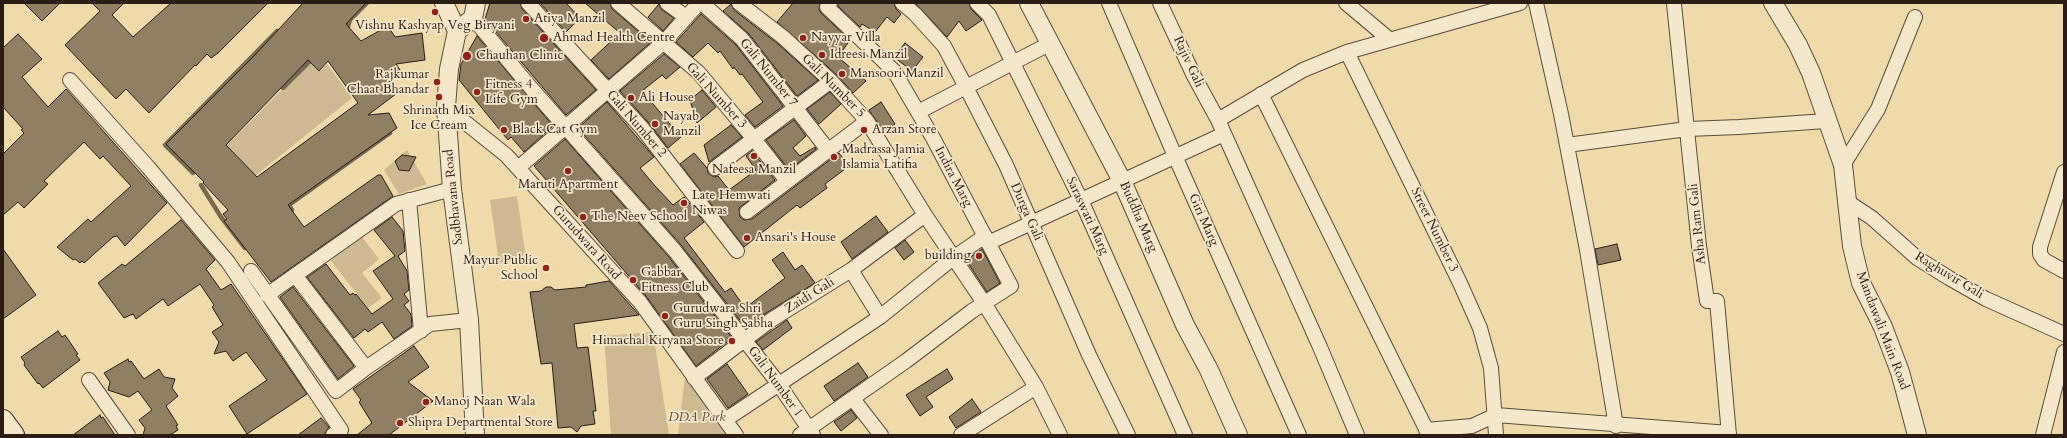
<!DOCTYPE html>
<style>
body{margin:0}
#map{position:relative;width:2067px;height:438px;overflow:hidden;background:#efdaac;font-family:Cardo,serif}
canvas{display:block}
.frame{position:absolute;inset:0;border:4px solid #2c1d14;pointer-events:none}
</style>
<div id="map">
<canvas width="2067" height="438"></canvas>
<div class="frame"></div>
</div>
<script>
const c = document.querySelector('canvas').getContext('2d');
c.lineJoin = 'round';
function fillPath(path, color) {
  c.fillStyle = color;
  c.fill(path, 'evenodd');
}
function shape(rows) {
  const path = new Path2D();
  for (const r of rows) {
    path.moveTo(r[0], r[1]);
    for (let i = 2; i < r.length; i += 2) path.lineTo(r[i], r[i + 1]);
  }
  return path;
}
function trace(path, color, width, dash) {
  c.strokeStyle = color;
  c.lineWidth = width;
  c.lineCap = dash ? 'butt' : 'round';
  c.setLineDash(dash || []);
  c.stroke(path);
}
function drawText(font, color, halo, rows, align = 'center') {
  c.font = font + ' Cardo,serif';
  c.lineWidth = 3.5;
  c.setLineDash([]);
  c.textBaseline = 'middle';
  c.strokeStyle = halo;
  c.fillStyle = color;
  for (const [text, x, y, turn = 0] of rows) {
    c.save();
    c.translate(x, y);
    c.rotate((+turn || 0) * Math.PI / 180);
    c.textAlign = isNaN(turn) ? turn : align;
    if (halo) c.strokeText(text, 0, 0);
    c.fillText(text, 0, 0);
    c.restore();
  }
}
fillPath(shape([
 [310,62,320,71,327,64,352,98,250,180,222,150],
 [407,150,427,184,399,194,384,170],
 [517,196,526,259,499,263,490,200],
 [359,233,379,259,362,273,382,298,368,308,328,257],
 [653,332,669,435,611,435,604,336],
 [686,369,728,435,678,435]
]), '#ceba92');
trace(shape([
 [344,31,348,27,350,20,367,3],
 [283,88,313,58],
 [193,173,165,145,277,31],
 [201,185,221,217,245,248,249,246],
 [287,213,292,210,289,205,390,133]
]), '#796850', 4.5);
const building = shape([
 [24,3,60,3,42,21,24,3],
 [92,3,124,3,112,15,133,37,171,3,268,3,218,53,211,58,207,54,196,66,195,65,149,113,126,89,116,99,65,45,100,11,92,3],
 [303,3,366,3,346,24,361,41,388,26,395,37,422,33,425,60,396,64,402,73,391,81,400,91,368,115,389,113,397,128,288,205,304,227,378,175,381,175,393,196,271,282,224,221,227,219,223,214,228,210,203,183,204,182,166,144,254,56,303,3],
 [308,60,319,71,328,61,358,103,257,177,226,145,308,60],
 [490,3,520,3,522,9,596,90,566,115,485,19,490,3],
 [540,3,566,3,580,18,566,32,540,3],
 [585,3,610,3,612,9,651,42,609,79,591,60,620,33,585,3],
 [793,3,820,3,819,9,821,13,850,40,838,57,866,81,853,93,837,75,777,22,793,3],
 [838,3,894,3,896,9,901,14,894,23,887,17,875,32,862,24,860,27,838,6,838,3],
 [915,3,969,3,971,9,982,20,966,31,959,21,947,37,915,3],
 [659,4,662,10,674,18,663,31,648,17,659,4],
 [731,4,734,10,778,44,818,80,797,96,749,34,723,11,731,4],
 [701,14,736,45,783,106,755,127,745,115,763,102,742,74,740,75,734,67,733,69,720,51,718,53,708,43,693,57,676,42,701,14],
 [18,34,42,59,22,77,48,107,66,89,167,203,125,246,117,236,113,237,84,263,82,261,80,263,75,259,73,260,57,247,88,219,91,222,131,186,103,156,100,159,84,142,44,181,48,184,24,208,18,202,3,215,3,154,24,133,21,130,23,129,3,107,3,48,18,34],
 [477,36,553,126,524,152,511,137,508,140,459,80,461,64,477,36],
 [905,43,923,57,912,71,894,57,905,43],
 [664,54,680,67,666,79,662,75,642,91,681,137,668,148,648,122,620,91,664,54],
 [702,90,716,107,697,123,690,100,702,90],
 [830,92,841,104,819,124,807,109,830,92],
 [607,102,654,157,640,168,655,186,673,205,684,197,704,222,684,238,725,292,731,288,745,308,785,278,772,260,783,252,795,270,802,265,815,283,766,313,746,328,681,245,578,128,607,102],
 [881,102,895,124,884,132,869,110,881,102],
 [794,120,806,136,793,148,800,156,815,147,816,149,789,170,766,140,794,120],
 [731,125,742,137,709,162,704,145,731,125],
 [565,139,668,256,732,338,696,366,646,296,534,166,565,139],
 [752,151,775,180,739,208,740,217,744,220,752,219,839,153,849,166,825,184,827,188,800,208,797,205,744,247,680,164,694,153,707,168,708,173,714,177,718,176,729,190,756,170,746,156,752,151],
 [402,155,416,157,409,171,399,170,395,161,402,155],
 [876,216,888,232,852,259,841,242,876,216],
 [392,217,403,231,405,251,398,256,407,271,409,290,404,294,409,301,404,305,411,314,412,326,394,339,382,322,368,332,365,329,354,338,307,277,326,264,350,295,353,293,355,295,356,294,372,314,393,299,373,271,395,256,374,230,392,217],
 [181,220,215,260,206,269,221,290,231,284,307,394,247,434,229,406,267,380,246,352,233,361,226,351,214,354,219,342,212,332,223,325,212,307,214,305,200,284,168,306,163,299,136,319,133,314,124,318,98,283,122,264,125,266,181,220],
 [905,240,914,252,904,260,895,248,905,240],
 [1617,244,1621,260,1598,265,1595,249,1617,244],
 [3,249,36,295,3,319,3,249],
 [982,249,1000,283,987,292,966,260,982,249],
 [609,281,639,315,574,324,577,348,588,347,596,411,593,411,595,424,581,426,577,432,571,427,558,428,552,363,541,364,530,292,541,291,546,287,551,287,555,290,586,287,586,285,609,281],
 [293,287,354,366,338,379,280,297,293,287],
 [787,320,792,328,763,350,756,342,787,320],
 [58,331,62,337,65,335,78,354,76,355,80,360,43,388,39,383,38,384,24,365,25,363,21,357,58,331],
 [414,346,429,367,408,382,433,401,389,435,357,435,372,423,359,402,361,400,353,389,414,346],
 [128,359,129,362,131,361,144,379,159,369,164,377,175,379,172,388,178,396,166,406,178,425,176,426,178,430,170,435,143,435,145,428,139,420,152,410,138,391,129,397,108,390,110,382,104,373,128,359],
 [858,363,868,377,834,401,824,386,858,363],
 [727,364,748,394,728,408,707,379,727,364],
 [947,369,953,379,926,397,933,407,920,416,906,395,947,369],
 [972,399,981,412,956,428,949,417,972,399],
 [851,410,857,418,841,431,834,422,851,410],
 [100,415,101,418,103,417,115,435,73,435,100,415],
 [321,418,329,427,324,435,298,435,321,418]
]);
fillPath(building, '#917f63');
trace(building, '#2c1d14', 1);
const minor = shape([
 [528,3,642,128,737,251],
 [618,3,699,73,754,139,787,181],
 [667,3,686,17],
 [702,3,742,39,828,150],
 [739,3,783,37,831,81,867,121,925,215,984,303,1036,387,1060,435],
 [902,3,915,14,944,46,966,87,1006,165,1089,355,1128,435],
 [977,3,989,15,1081,200,1185,435],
 [1109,3,1175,156,1299,435],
 [1160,3,1194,76,1218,120],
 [1346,3,1389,39],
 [1536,3,1561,114,1587,250,1616,426],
 [1674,4,1699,246,1707,301,1717,301,1729,435],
 [473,18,531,88,675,251,778,383,813,435],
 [1347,52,1460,283,1480,328,1491,368,1496,435],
 [70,80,148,167,228,262,341,430,333,435],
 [1261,94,1429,435],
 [446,107,506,155,640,302,736,435],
 [918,112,1051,43],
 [1567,145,1687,129,1739,127,1826,121],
 [1843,165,1878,109,1915,17],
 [518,168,664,42,699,3],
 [715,168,831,81],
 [2064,172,2040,247,2040,254,2044,260,2064,271],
 [409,200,421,331],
 [1845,200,1872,218,1917,258,1949,278,1986,299,2064,334],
 [747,212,867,121],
 [988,243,1224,134],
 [851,270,880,317],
 [251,271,336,391,366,368,430,324,469,320],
 [295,275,366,368],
 [267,295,396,204,452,189],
 [694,378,771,320,851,270,925,215],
 [89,380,128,435],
 [853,399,881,435],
 [725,420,880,317,953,258,985,236],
 [1426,430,1472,426,1496,415,1729,433],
 [800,435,906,361,972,311,1011,286,933,138,894,71,827,7,830,3],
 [961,435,1036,387],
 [1357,435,1320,347,1218,120,1303,70,1347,52,1520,3],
 [2043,435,2064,352]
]);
const tertiary = shape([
 [444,3,457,31],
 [1029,3,1122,181,1185,325,1209,370,1238,435],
 [1773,3,1798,45,1811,73,1843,165,1852,246,1861,283,1883,327,1900,372,1917,435],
 [457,31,449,69,446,107,452,189,469,320,475,435],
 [457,31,473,18,476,3]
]);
const secondary = shape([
 [3,420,14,435]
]);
trace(minor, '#5d4c3a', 16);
trace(tertiary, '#5d4c3a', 20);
trace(secondary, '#2c1d14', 22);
trace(minor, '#f5e7c9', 14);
trace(tertiary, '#f5e7c9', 18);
trace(secondary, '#f5e7c9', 20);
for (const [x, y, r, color] of [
 [435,12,4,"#8f2418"],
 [526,19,4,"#8f2418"],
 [544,38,5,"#8f2418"],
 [803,38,4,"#8f2418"],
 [822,55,4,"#8f2418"],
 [467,56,5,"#8f2418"],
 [842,74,4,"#8f2418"],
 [437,82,4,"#8f2418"],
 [477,92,4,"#8f2418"],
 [439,97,4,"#8f2418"],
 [631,98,4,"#8f2418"],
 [655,124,4,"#8f2418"],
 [504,130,4,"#8f2418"],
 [864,130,4,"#8f2418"],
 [754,156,4,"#8f2418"],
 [834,157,4,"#8f2418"],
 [568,171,4,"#8f2418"],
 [684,203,4,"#8f2418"],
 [583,217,4,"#8f2418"],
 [747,238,4,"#8f2418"],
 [979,256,4,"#8f2418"],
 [546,268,4,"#8f2418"],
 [633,280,4,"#8f2418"],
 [665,316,4,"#8f2418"],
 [732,341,4,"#8f2418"],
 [426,402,4,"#8f2418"],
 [400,423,4,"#8f2418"]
]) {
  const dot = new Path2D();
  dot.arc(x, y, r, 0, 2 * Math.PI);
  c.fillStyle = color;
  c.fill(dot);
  trace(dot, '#f5e7c9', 1.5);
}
drawText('13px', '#2c1d14', '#f5e7c9', [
 ["Atiya Manzil",534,19],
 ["Vishnu Kashyap Veg Biryani",435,26,"center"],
 ["Ahmad Health Centre",553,38],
 ["Nayyar Villa",811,38],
 ["Idreesi Manzil",830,55],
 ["Chauhan Clinic",476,56],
 ["Mansoori Manzil",850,74],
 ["Rajkumar",429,75,"right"],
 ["Chaat Bhandar",429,90,"right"],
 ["Fitness 4",485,85],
 ["Life Gym",485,100],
 ["Ali House",639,98],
 ["Shrinath Mix",439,111,"center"],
 ["Ice Cream",439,126,"center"],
 ["Nayab",663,117],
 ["Manzil",663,132],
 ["Black Cat Gym",512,130],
 ["Arzan Store",872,130],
 ["Madrassa Jamia",842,150],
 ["Islamia Latifia",842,165],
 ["Nafeesa Manzil",754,170,"center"],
 ["Maruti Apartment",568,185,"center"],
 ["Late Hemwati",692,196],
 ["Niwas",692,211],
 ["The Neev School",591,217],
 ["Ansari's House",755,238],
 ["building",971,256,"right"],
 ["Mayur Public",538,261,"right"],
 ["School",538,276,"right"],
 ["Gabbar",641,273],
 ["Fitness Club",641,288],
 ["Gurudwara Shri",673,309],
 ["Guru Singh Sabha",673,324],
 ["Himachal Kiryana Store",724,341,"right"],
 ["Manoj Naan Wala",434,402],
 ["Shipra Departmental Store",408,423]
], 'left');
drawText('13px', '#2c1d14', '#f5e7c9', [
 ["Rajiv Gali",1188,62,65],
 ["Gali Number 7",768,73,51],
 ["Gali Number 5",833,86,45],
 ["Gali Number 3",716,96,48],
 ["Gali Number 2",636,124,49],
 ["Indira Marg",953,177,62],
 ["Sadbhavana Road",454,197,-96],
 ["Durga Gali",1026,212,66],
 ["Saraswati Marg",1087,216,65],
 ["Buddha Marg",1138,217,66],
 ["Giri Marg",1203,220,66],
 ["Asha Ram Gali",1698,224,-96],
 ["Street Number 3",1434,230,64],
 ["Gurudwara Road",586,243,48],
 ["Raghuvir Gali",1949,276,31],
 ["Zaidi Gali",810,296,-32],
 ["Mandawali Main Road",1882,331,69],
 ["Gali Number 1",775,382,54]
]);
drawText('italic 13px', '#5d4c3a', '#f5e7c9', [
 ["DDA Park",697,418]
]);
</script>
